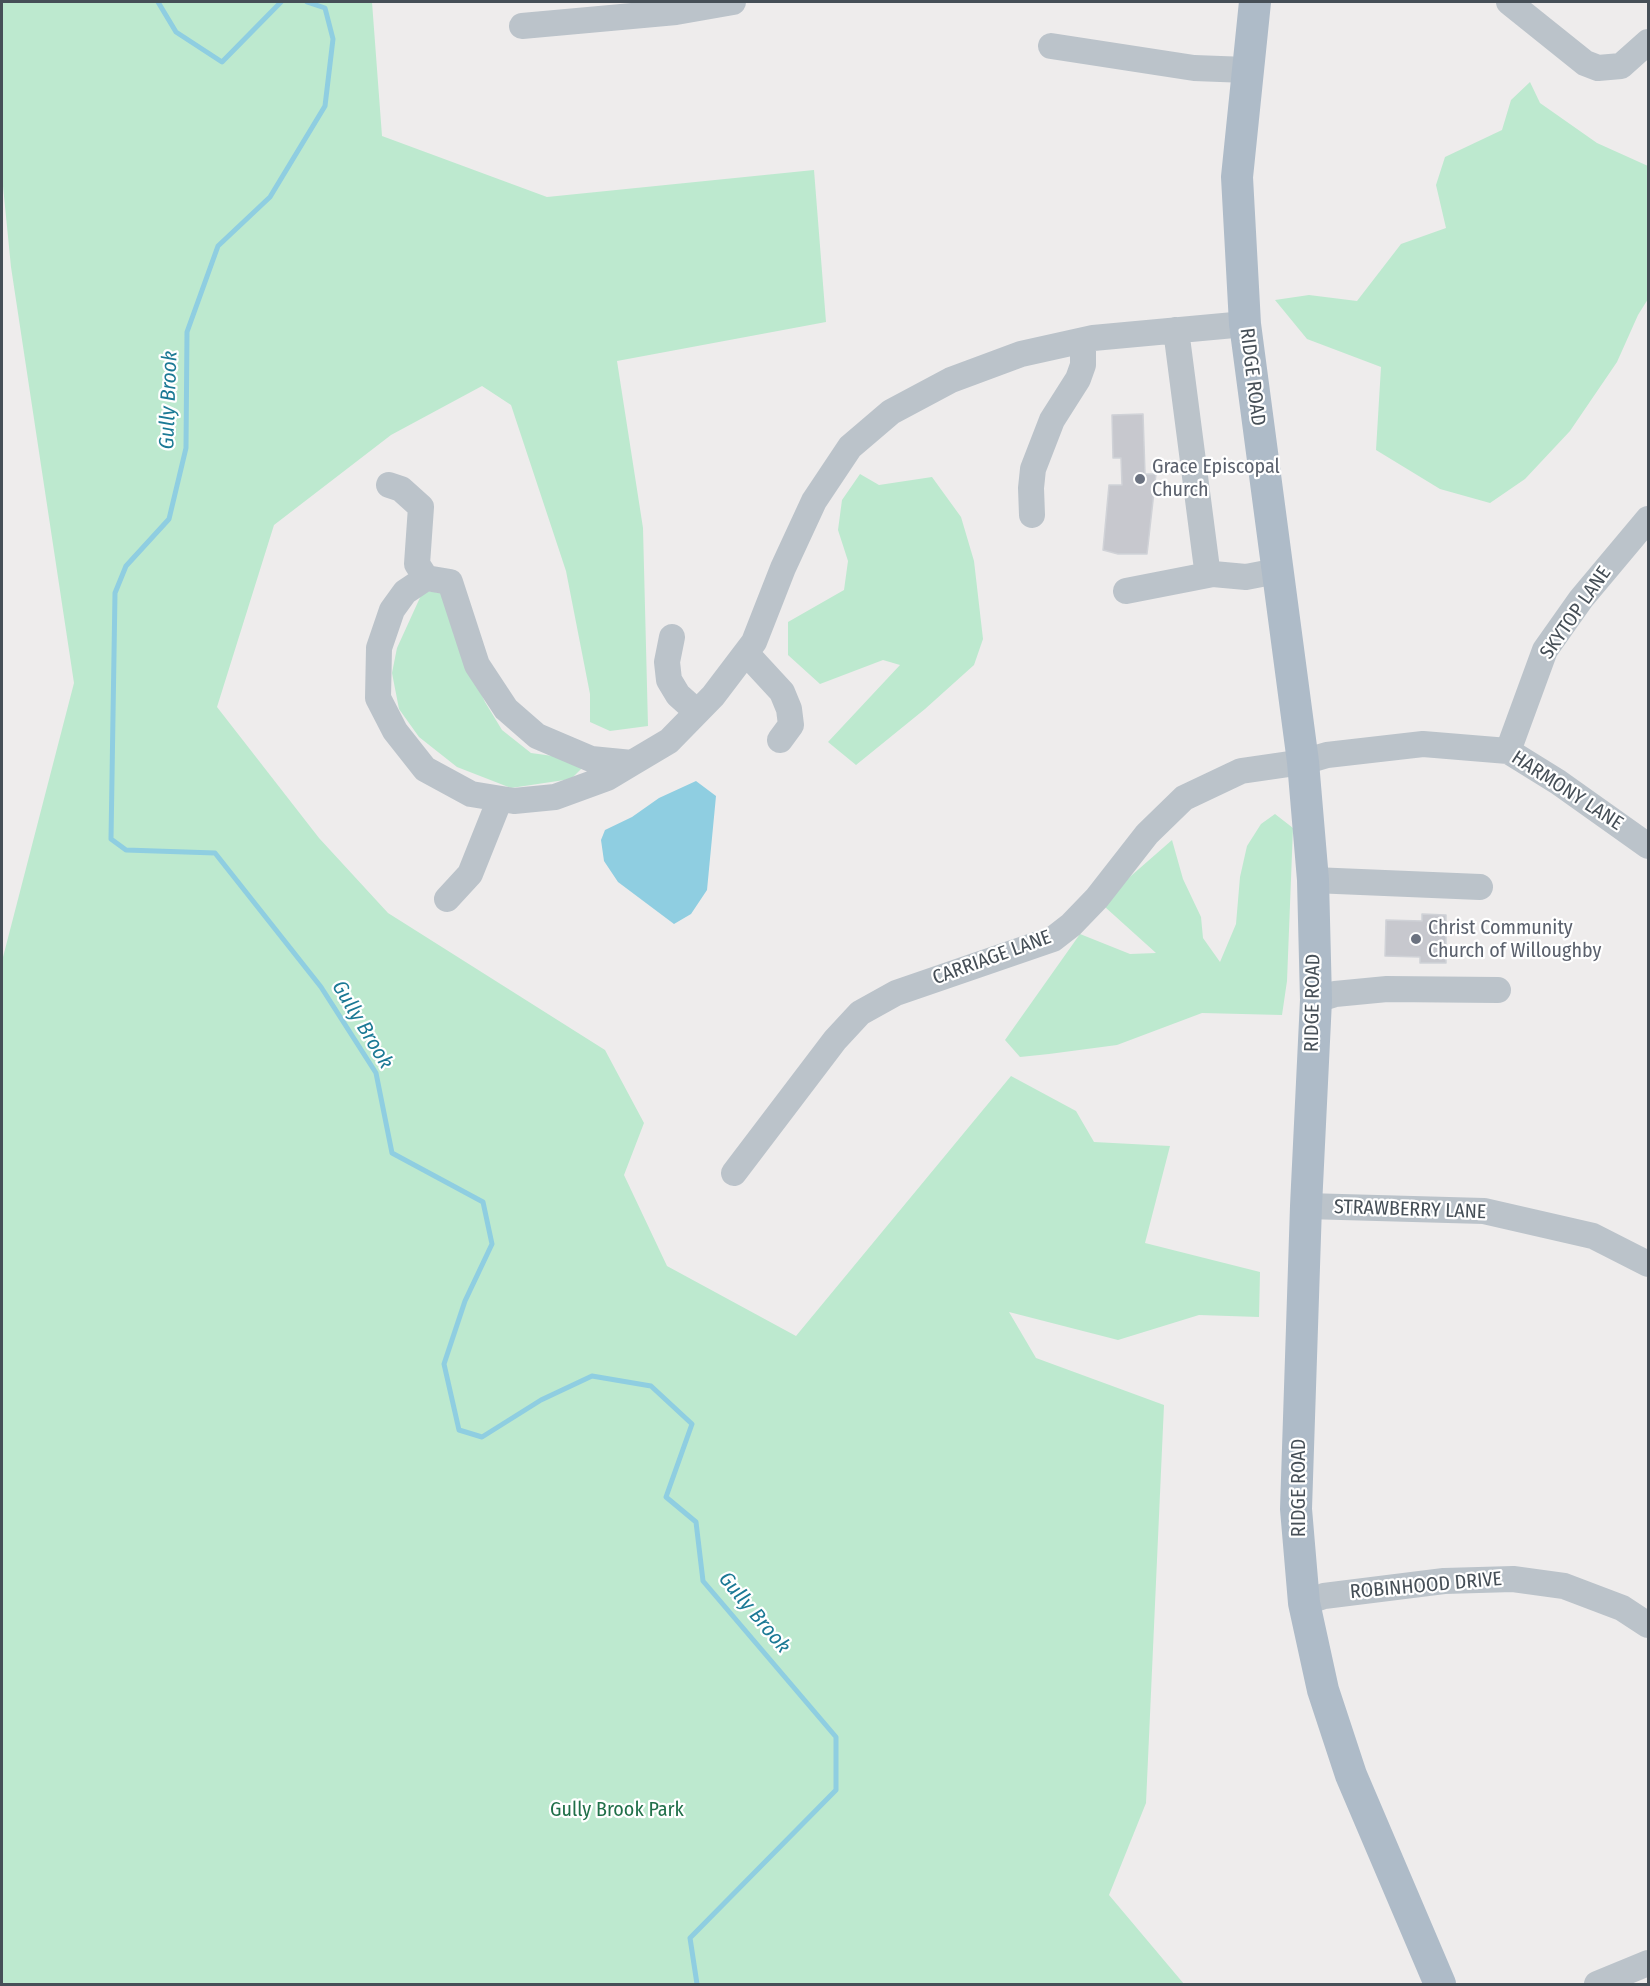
<!DOCTYPE html>
<style>
body{margin:0}
#map{position:relative;width:1650px;height:1986px;overflow:hidden;background:#eeecec;font-family:"Fira Sans Condensed",sans-serif}
canvas{display:block}
.frame{position:absolute;inset:0;border:3px solid #464f57;pointer-events:none}
</style>
<div id="map">
<canvas width="1650" height="1986"></canvas>
<div class="frame"></div>
</div>
<script>
const c = document.querySelector('canvas').getContext('2d');
c.lineJoin = 'round';
function fillPath(path, color) {
  c.fillStyle = color;
  c.fill(path, 'evenodd');
}
function shape(rows) {
  const path = new Path2D();
  for (const r of rows) {
    path.moveTo(r[0], r[1]);
    for (let i = 2; i < r.length; i += 2) path.lineTo(r[i], r[i + 1]);
  }
  return path;
}
function trace(path, color, width, dash) {
  c.strokeStyle = color;
  c.lineWidth = width;
  c.lineCap = dash ? 'butt' : 'round';
  c.setLineDash(dash || []);
  c.stroke(path);
}
function drawText(font, color, halo, rows, align = 'center') {
  c.font = font + ' "Fira Sans Condensed",sans-serif';
  c.lineWidth = 4.5;
  c.setLineDash([]);
  c.textBaseline = 'middle';
  c.strokeStyle = halo;
  c.fillStyle = color;
  for (const [text, x, y, turn = 0] of rows) {
    c.save();
    c.translate(x, y);
    c.rotate((+turn || 0) * Math.PI / 180);
    c.textAlign = isNaN(turn) ? turn : align;
    if (halo) c.strokeText(text, 0, 0);
    c.fillText(text, 0, 0);
    c.restore();
  }
}
fillPath(shape([
 [2,2,372,2,382,136,547,197,814,170,826,322,617,361,643,528,648,726,610,731,590,722,590,694,566,571,511,405,482,386,391,435,274,525,217,707,319,838,388,913,605,1050,644,1123,624,1175,667,1266,796,1336,1011,1076,1076,1111,1094,1142,1170,1146,1145,1243,1260,1272,1259,1317,1199,1315,1118,1340,1009,1312,1036,1358,1164,1405,1146,1803,1109,1895,1184,1984,2,1984,2,961,74,683,11,267,2,176],
 [1530,82,1540,103,1597,143,1648,166,1648,299,1638,315,1617,362,1570,431,1525,479,1490,503,1440,489,1376,450,1381,367,1307,339,1275,300,1309,295,1357,301,1401,244,1446,228,1436,185,1445,157,1502,130,1511,100],
 [860,474,879,485,932,477,961,517,974,561,983,639,974,665,925,709,856,765,828,742,900,665,883,660,820,684,788,655,788,622,844,590,848,561,838,530,842,500],
 [423,591,445,593,454,635,485,702,502,730,531,753,560,757,582,768,571,779,511,788,457,767,419,737,399,709,392,673,397,648],
 [1275,814,1293,828,1287,981,1282,1015,1202,1013,1117,1045,1049,1054,1020,1057,1005,1040,1080,934,1130,954,1156,953,1105,907,1124,882,1172,840,1183,879,1201,917,1203,938,1220,962,1236,924,1240,877,1247,846,1261,824]
]), '#bde9cf');
fillPath(shape([
 [696,781,716,796,707,890,691,914,674,924,618,882,604,861,601,840,605,830,632,817,659,798]
]), '#8fcee1');
trace(shape([
 [158,2,176,32,222,62,281,2],
 [307,2,325,8,333,39,325,106,270,197,218,246,187,332,186,448,169,519,126,566,115,593,111,839,126,850,215,853,321,987,376,1073,392,1153,483,1202,492,1244,465,1301,444,1364,459,1430,482,1437,541,1400,592,1376,651,1386,692,1424,666,1497,696,1522,703,1581,836,1737,836,1790,690,1938,697,1984]
]), '#8fcee1', 5);
const building = shape([
 [1143,414,1145,474,1156,474,1147,554,1118,554,1103,550,1109,485,1122,485,1121,458,1113,458,1112,415,1143,414],
 [1422,914,1446,915,1446,963,1420,963,1420,957,1385,956,1386,920,1422,921,1422,914]
]);
fillPath(building, '#c7c8ce');
trace(building, '#d0d2d7', 1.5);
trace(shape([
 [1509,2,1585,63,1598,68,1621,66,1648,42],
 [522,26,676,12,733,2],
 [1051,46,1194,68,1247,70],
 [1176,330,1207,569,1213,574,1246,577,1277,571],
 [389,485,401,489,421,507,417,564,426,578],
 [1032,515,1031,488,1033,469,1052,420,1078,379,1083,365,1083,341],
 [1126,591,1213,574],
 [672,637,667,662,669,680,678,695,697,712],
 [746,653,782,692,789,709,791,725,780,740],
 [1508,751,1545,650,1581,599,1648,519],
 [632,763,591,759,537,736,506,709,477,665,450,582,426,578,405,592,392,610,379,648,378,698,395,731,425,769,471,794,514,801,555,797,607,778,632,763,669,741,713,696,754,642,783,568,814,501,850,447,891,412,951,380,1021,354,1093,338,1245,324],
 [1313,880,1480,887],
 [447,899,470,874,500,799],
 [1316,1000,1335,994,1387,989,1498,990],
 [734,1173,835,1040,860,1013,896,993,1053,939,1071,925,1097,898,1147,834,1184,798,1241,771,1303,762,1327,755,1423,744,1508,751,1558,782,1648,846],
 [1306,1206,1484,1211,1593,1236,1648,1264],
 [1304,1603,1324,1596,1444,1581,1513,1579,1564,1586,1622,1608,1648,1625],
 [1597,1984,1648,1963]
]), '#bbc3ca', 26);
trace(shape([
 [1255,2,1237,177,1245,324,1303,762,1313,880,1316,1000,1306,1206,1296,1509,1304,1603,1323,1690,1351,1775,1440,1984]
]), '#aebbc8', 32);
for (const [x, y, r, color] of [
 [1140,479,6,"#6b7280"],
 [1416,939,6,"#6b7280"]
]) {
  const dot = new Path2D();
  dot.arc(x, y, r, 0, 2 * Math.PI);
  c.fillStyle = color;
  c.fill(dot);
  trace(dot, '#fff', 2);
}
drawText('20px', '#464f57', '#fff', [
 ["RIDGE ROAD",1252,377,83],
 ["SKYTOP LANE",1576,613,-55],
 ["HARMONY LANE",1567,791,33],
 ["CARRIAGE LANE",992,958,-20],
 ["RIDGE ROAD",1313,1003,-89],
 ["STRAWBERRY LANE",1410,1210,2],
 ["RIDGE ROAD",1299,1488,-90],
 ["ROBINHOOD DRIVE",1426,1586,-5]
]);
drawText('20px', '#5b616d', '#fff', [
 ["Grace Episcopal",1152,467],
 ["Church",1152,490],
 ["Christ Community",1428,928],
 ["Church of Willoughby",1428,951]
], 'left');
drawText('20px', '#206f49', '#fff', [
 ["Gully Brook Park",617,1810]
]);
drawText('italic 21px', '#1b7995', '#fff', [
 ["Gully Brook",169,400,-88],
 ["Gully Brook",362,1025,59],
 ["Gully Brook",754,1613,50]
]);
</script>
